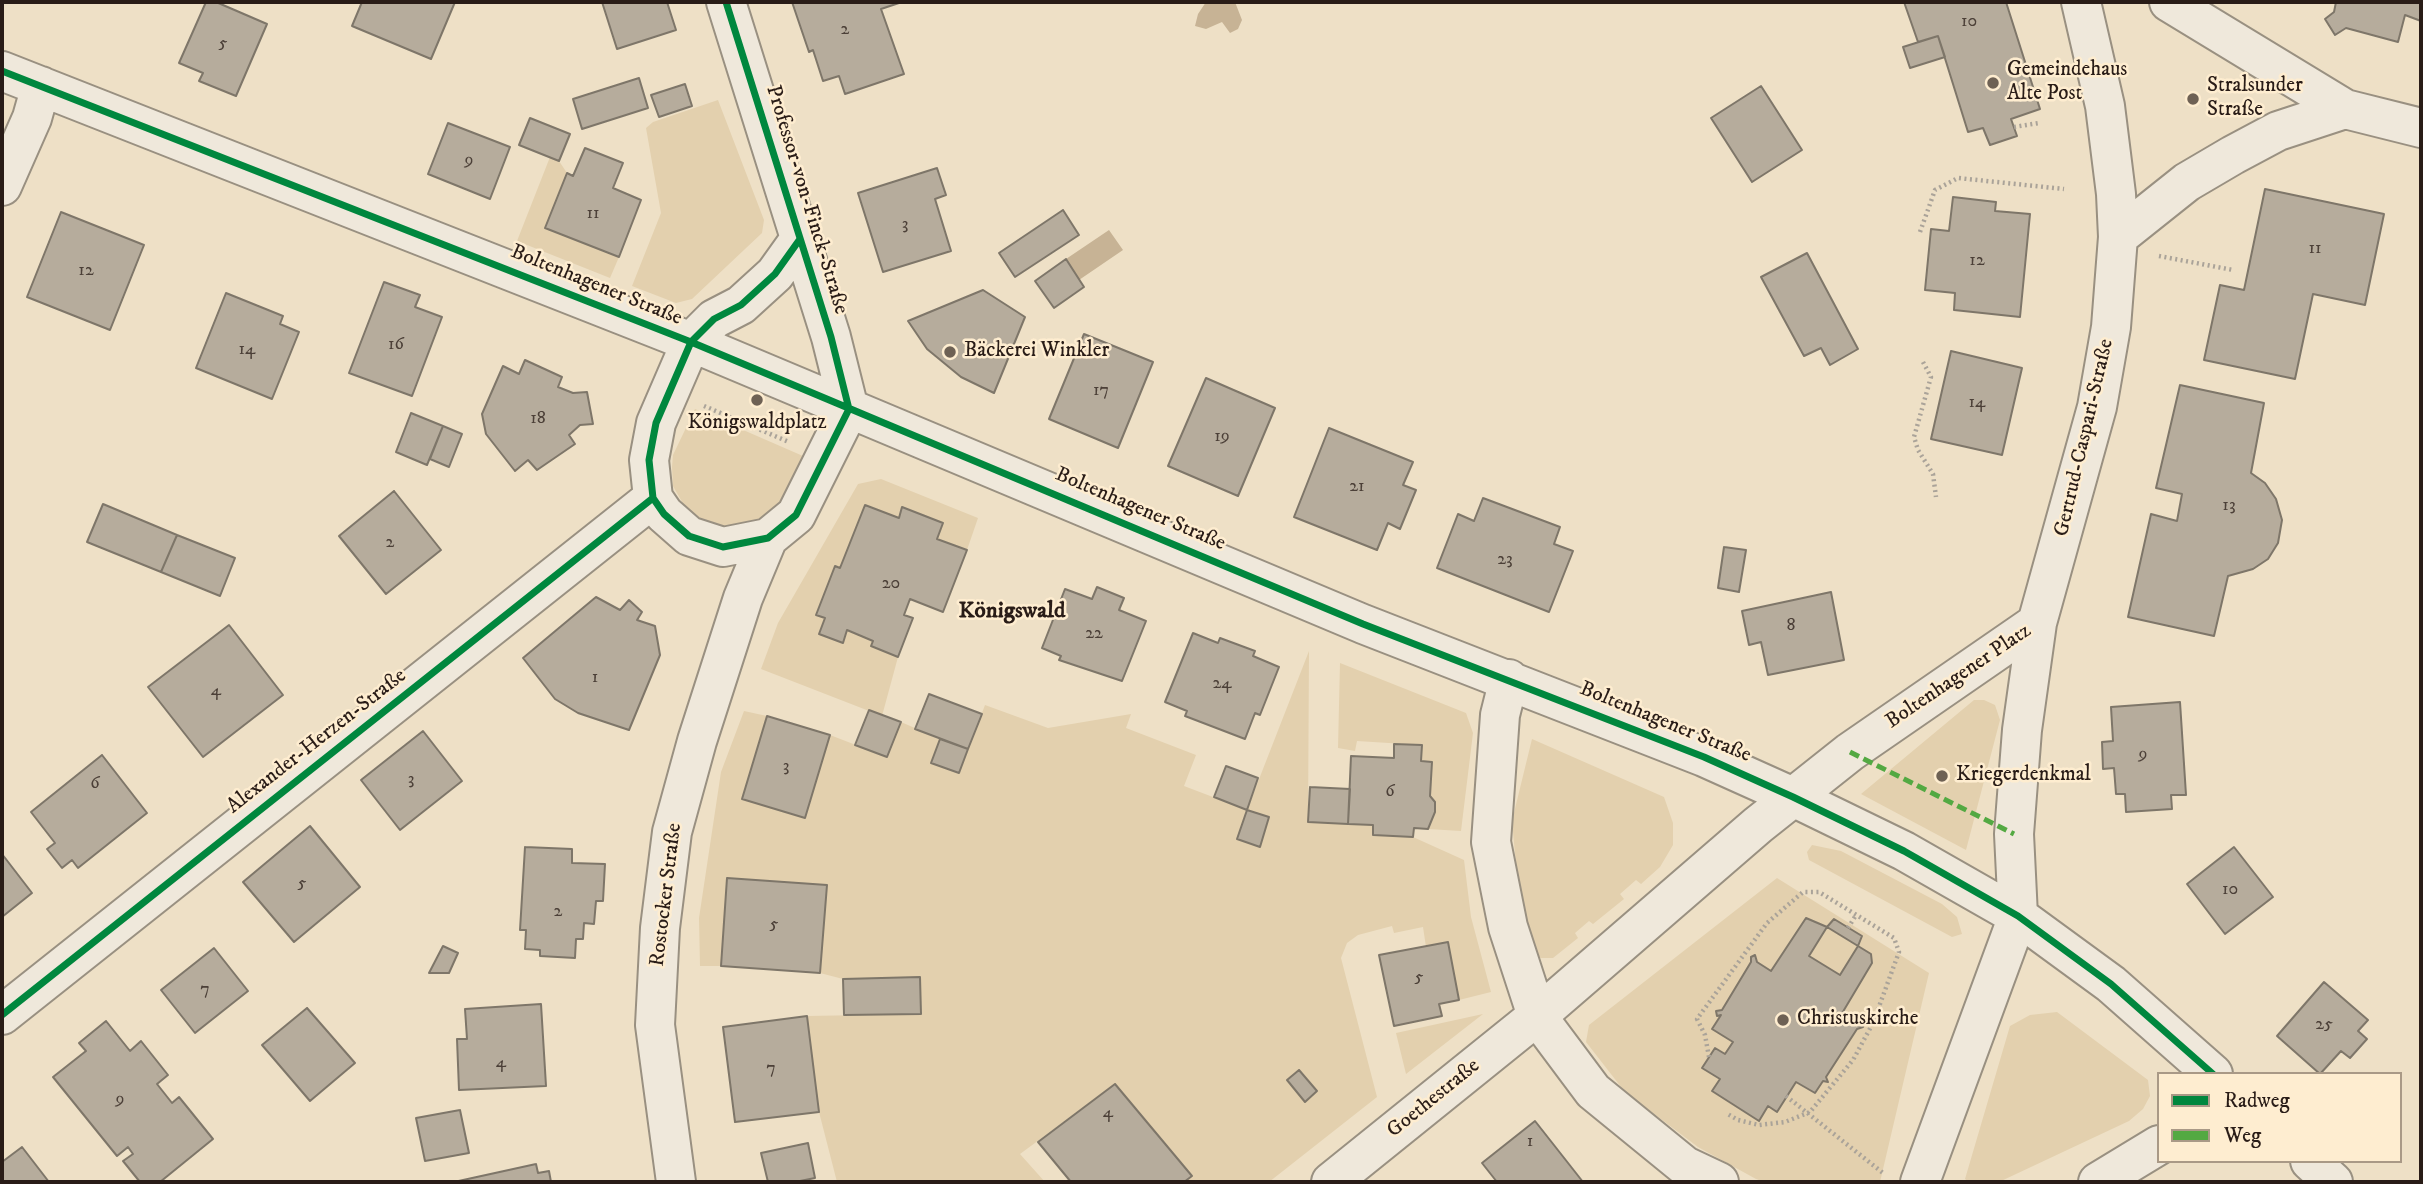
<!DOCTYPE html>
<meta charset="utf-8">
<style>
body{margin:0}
#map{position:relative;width:2423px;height:1184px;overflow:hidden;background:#eee0c6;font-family:"IM FELL DW Pica",serif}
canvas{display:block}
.frame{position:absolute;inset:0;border:4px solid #291c17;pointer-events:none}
.legend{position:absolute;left:2157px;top:1072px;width:245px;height:91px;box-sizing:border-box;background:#feedd0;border:2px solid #a99986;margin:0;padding:9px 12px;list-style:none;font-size:21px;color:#291c17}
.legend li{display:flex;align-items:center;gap:14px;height:35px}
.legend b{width:35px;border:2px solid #a99986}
</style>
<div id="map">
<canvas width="2423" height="1184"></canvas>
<div class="frame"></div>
<ul class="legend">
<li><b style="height:9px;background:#00873e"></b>Radweg</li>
<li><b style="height:9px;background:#53a942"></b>Weg</li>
</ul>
</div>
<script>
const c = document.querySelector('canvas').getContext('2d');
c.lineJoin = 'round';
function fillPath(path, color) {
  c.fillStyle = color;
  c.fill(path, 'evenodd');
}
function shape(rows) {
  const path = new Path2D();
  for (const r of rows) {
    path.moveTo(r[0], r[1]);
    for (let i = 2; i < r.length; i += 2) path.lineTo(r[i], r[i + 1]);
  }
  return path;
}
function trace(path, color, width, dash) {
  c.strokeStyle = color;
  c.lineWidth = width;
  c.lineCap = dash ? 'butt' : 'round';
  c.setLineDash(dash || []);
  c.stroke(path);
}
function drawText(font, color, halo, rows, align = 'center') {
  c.font = font + ' "IM FELL DW Pica",serif';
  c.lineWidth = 5;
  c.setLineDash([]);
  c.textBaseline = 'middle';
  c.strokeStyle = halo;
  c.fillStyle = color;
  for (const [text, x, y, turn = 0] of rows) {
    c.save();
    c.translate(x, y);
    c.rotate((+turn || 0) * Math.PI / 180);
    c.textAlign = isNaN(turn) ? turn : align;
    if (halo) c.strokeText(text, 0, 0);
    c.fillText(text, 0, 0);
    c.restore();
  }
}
fillPath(shape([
 [718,100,764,220,762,233,692,299,676,303,632,286,661,213,646,128,653,122],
 [550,157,559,161,567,173,545,228,619,257,610,278,517,241],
 [695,409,803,456,780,501,766,517,747,526,733,529,706,522,685,507,673,486,672,467,673,455],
 [881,479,978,518,967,550,937,539,902,508,899,518,865,505,840,568,835,566,816,614,825,618,819,634,842,643,847,630,873,641,872,647,898,657,882,716,761,669,778,623,858,484],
 [1309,651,1308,822,1373,825,1374,835,1413,837,1464,860,1471,917,1491,992,1459,1000,1448,942,1426,947,1423,927,1394,933,1392,926,1358,935,1347,943,1341,958,1377,1097,1269,1182,1184,1182,1191,1175,1115,1084,1020,1154,1045,1182,837,1182,819,1112,807,1016,920,1014,920,977,843,979,820,973,827,885,728,878,721,966,700,966,699,918,721,772,744,711,767,716,743,799,804,818,830,735,887,757,901,722,940,739,931,763,959,773,985,705,1048,728,1131,714,1126,728,1196,755,1184,786,1247,810],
 [1247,810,1269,817,1259,846,1237,839],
 [1340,663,1466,713,1473,733,1461,831,1428,829,1435,812,1435,803,1430,796,1432,762,1421,761,1421,745,1357,741,1355,751,1338,748],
 [1974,700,1984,700,1995,705,2000,720,1966,850,1861,794],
 [1532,739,1664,797,1673,823,1673,845,1660,867,1641,884,1636,880,1620,894,1624,899,1593,924,1589,921,1575,933,1578,938,1553,958,1539,958,1520,908,1512,821],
 [1812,845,1841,851,1942,904,1957,917,1962,934,1952,937,1809,860,1807,852],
 [1777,878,1929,973,1880,1182,1765,1182,1756,1179,1698,1147,1625,1092,1586,1042,1589,1025],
 [2057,1012,2148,1080,2150,1096,2143,1109,2129,1121,1999,1182,1969,1182,1965,1179,2010,1026,2030,1015],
 [1483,1014,1406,1074,1396,1033]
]), '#e3d0ae');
fillPath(shape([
 [1206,2,1235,2,1242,20,1238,29,1230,33,1222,22,1206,29,1195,26,1198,14],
 [1109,230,1123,250,1079,280,1066,259]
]), '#c7b395');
const building = shape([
 [206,2,216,2,267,24,236,96,199,81,203,73,179,63,206,2],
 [362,2,455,2,431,59,352,26,362,2],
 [602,2,667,2,676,30,617,49,602,2],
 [792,2,902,2,881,9,904,74,845,94,839,76,823,81,813,50,809,52,792,2],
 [1904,2,2006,2,2040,109,2011,119,2017,136,1990,145,1983,128,1968,132,1938,36,1918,42,1904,2],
 [2336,2,2421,2,2421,21,2405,15,2398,42,2346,28,2335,35,2325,19,2334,12,2336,2],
 [1938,36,1945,57,1910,68,1903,47,1938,36],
 [639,78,648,108,582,129,573,99,639,78],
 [685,84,692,106,659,117,651,95,685,84],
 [1761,86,1802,150,1752,182,1711,118,1761,86],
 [530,118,570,134,559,161,519,145,530,118],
 [448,123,510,147,490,199,428,174,448,123],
 [585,148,623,163,613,188,641,200,619,257,545,228,567,173,573,176,585,148],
 [937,168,946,195,935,199,951,251,883,272,858,193,937,168],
 [2265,189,2384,214,2365,305,2313,294,2295,379,2204,360,2220,285,2244,290,2265,189],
 [1953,197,1996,202,1995,211,2030,214,2020,317,1954,310,1955,293,1925,290,1931,229,1949,231,1953,197],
 [1063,210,1079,235,1015,277,999,253,1063,210],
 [61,212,144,245,110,330,27,297,61,212],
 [1807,253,1858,349,1830,365,1821,348,1804,356,1761,277,1807,253],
 [1066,259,1084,287,1054,308,1035,281,1066,259],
 [384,282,420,295,415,307,442,317,412,396,349,373,384,282],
 [983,290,1025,317,994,393,961,377,927,349,908,321,983,290],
 [226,293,283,316,280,324,299,332,272,399,196,368,226,293],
 [1084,334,1153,362,1118,448,1049,419,1084,334],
 [1951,351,2022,368,2002,455,1931,439,1951,351],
 [525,360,562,377,558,387,573,393,587,392,593,424,580,425,569,435,575,444,537,470,528,460,515,471,486,434,482,414,503,366,519,374,525,360],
 [1206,378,1275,408,1238,496,1168,466,1206,378],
 [2180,385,2264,403,2251,473,2265,483,2276,499,2282,520,2278,543,2268,559,2253,569,2228,576,2214,636,2128,617,2151,514,2177,521,2182,494,2156,488,2180,385],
 [411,413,443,426,427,465,396,452,411,413],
 [443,426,462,434,449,467,430,459,443,426],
 [1329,428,1413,462,1403,485,1416,490,1400,529,1388,523,1377,550,1294,517,1329,428],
 [394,491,441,550,386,594,339,536,394,491],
 [1483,498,1560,527,1554,544,1573,551,1549,612,1437,568,1458,514,1474,521,1483,498],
 [103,504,177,535,161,572,87,542,103,504],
 [865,505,899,518,902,507,943,523,937,539,967,550,943,612,910,599,904,615,913,618,898,657,871,646,873,641,847,630,843,643,819,634,825,618,816,615,835,566,840,568,865,505],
 [177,535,235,558,220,596,161,572,177,535],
 [1724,547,1746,550,1739,592,1718,588,1724,547],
 [1097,587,1124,598,1119,610,1146,621,1122,681,1059,660,1061,656,1042,648,1065,589,1092,599,1097,587],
 [1831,592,1844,660,1768,675,1761,642,1749,645,1742,611,1831,592],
 [596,597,620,610,629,600,642,612,637,620,655,626,660,655,629,730,578,713,555,699,523,658,596,597],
 [229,625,283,695,203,757,148,687,229,625],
 [1193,633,1218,643,1220,638,1255,651,1253,656,1279,667,1260,715,1255,713,1245,739,1185,716,1187,711,1165,702,1193,633],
 [929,694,982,714,968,749,915,729,929,694],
 [2180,702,2186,795,2171,795,2172,809,2126,812,2125,794,2116,794,2114,768,2103,769,2102,742,2113,741,2111,707,2180,702],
 [869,710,901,722,887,757,855,745,869,710],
 [767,716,830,735,805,818,742,799,767,716],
 [423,731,462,781,400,830,361,780,423,731],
 [940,739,968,749,959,773,931,763,940,739],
 [1394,744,1422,745,1421,761,1432,762,1430,796,1435,802,1435,812,1428,829,1414,828,1413,837,1373,835,1373,825,1348,824,1351,756,1394,758,1394,744],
 [102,755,147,813,78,868,72,860,62,868,47,849,55,843,31,812,102,755],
 [1226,766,1258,778,1247,810,1214,797,1226,766],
 [1310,787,1350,789,1348,824,1308,822,1310,787],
 [1247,810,1269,817,1260,847,1237,839,1247,810],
 [310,826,360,887,294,942,243,882,310,826],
 [525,847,572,849,572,863,605,864,603,901,596,901,594,924,584,923,583,939,576,939,575,958,540,956,540,950,525,949,526,930,520,930,525,847],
 [2234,847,2273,897,2225,934,2187,884,2234,847],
 [2,854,32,893,2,917,2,854],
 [727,878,827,885,820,973,721,966,727,878],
 [1806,918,1827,927,1834,919,1862,936,1858,946,1871,954,1872,963,1841,1015,1856,1024,1862,1023,1863,1027,1857,1029,1826,1077,1828,1082,1823,1081,1815,1093,1796,1082,1777,1112,1768,1106,1759,1121,1712,1091,1720,1079,1702,1068,1715,1048,1725,1054,1733,1042,1712,1029,1721,1015,1717,1016,1716,1011,1722,1010,1751,962,1751,957,1755,955,1757,962,1771,971,1806,918],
 [1827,927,1858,946,1840,975,1809,956,1827,927],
 [1448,942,1459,1000,1439,1004,1442,1016,1394,1026,1379,955,1448,942],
 [443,946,458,953,449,973,429,973,443,946],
 [214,948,248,991,195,1033,161,990,214,948],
 [920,977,921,1014,844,1015,843,979,920,977],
 [2324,982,2368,1020,2358,1031,2367,1039,2350,1058,2341,1051,2320,1074,2277,1036,2324,982],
 [541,1004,546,1086,459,1090,457,1039,467,1039,465,1009,541,1004],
 [307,1008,355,1063,310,1101,262,1045,307,1008],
 [807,1016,819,1112,735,1122,723,1027,807,1016],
 [106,1021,130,1051,141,1041,168,1075,157,1084,172,1103,179,1097,213,1139,160,1182,140,1182,123,1161,133,1154,128,1147,117,1156,53,1077,86,1051,79,1043,106,1021],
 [1299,1070,1317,1091,1305,1102,1287,1080,1299,1070],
 [1115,1084,1192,1176,1184,1182,1071,1182,1038,1142,1115,1084],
 [460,1110,469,1153,425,1161,416,1118,460,1110],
 [1535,1121,1583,1182,1497,1182,1482,1163,1535,1121],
 [808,1143,815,1178,795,1182,768,1182,761,1153,808,1143],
 [22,1147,49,1182,2,1182,2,1162,22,1147],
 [536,1164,538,1173,549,1171,551,1182,454,1182,536,1164]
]);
fillPath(building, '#b6ac9c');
trace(building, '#7e7669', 2);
const minor = shape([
 [726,2,831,337,849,409],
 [2169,2,2345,109,2421,128],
 [2,71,691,342,1363,624,1704,757,1793,797,1904,851,2018,916,2111,984,2213,1074],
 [2,186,32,118,41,86],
 [2118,237,2187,182,2233,155,2278,131,2345,109],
 [800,239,775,274,741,305,714,319,691,342,656,423,649,460,653,498,664,514,689,536,723,547,768,538,796,515,849,409],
 [1509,679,1500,715,1491,842,1508,927,1537,1016,1593,1091,1685,1166,1719,1182],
 [2,1015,653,498],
 [2310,1161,2333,1182],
 [676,1182,655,1025,660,928,672,832,697,741,743,598,768,538],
 [1331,1182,1537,1016,1758,825,1850,752,2037,623],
 [1920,1182,2018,916,2014,834,2022,730,2037,623,2097,407,2111,327,2118,237,2116,194,2105,106,2081,2],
 [2098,1182,2159,1145]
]);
trace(minor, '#999081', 42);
trace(shape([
 [2014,127,2039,123],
 [1920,232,1935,190,1958,178,2064,189],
 [2159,256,2233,270],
 [1923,362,1931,377,1914,437,1918,450,1933,474,1936,497],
 [704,406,789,442],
 [1848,928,1856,915],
 [1709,1057,1705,1035,1697,1019,1767,923,1803,892,1819,892,1894,938,1899,952,1873,1023,1853,1060,1810,1112,1785,1122,1759,1125,1738,1120,1726,1113],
 [1786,1096,1883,1173]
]), '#aaa399', 4.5, [2, 3.5]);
trace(minor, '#efe8db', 38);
trace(shape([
 [1850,752,2014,834]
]), '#53a942', 5, [10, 5]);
trace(shape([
 [726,2,831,337,849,409],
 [2,71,691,342,1363,624,1704,757,1793,797,1904,851,2018,916,2111,984,2213,1074],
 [800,239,775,274,741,305,714,319,691,342,656,423,649,460,653,498,664,514,689,536,723,547,768,538,796,515,849,409],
 [2,1015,653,498]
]), '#00873e', 7);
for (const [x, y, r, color] of [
 [1993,83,7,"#6e6154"],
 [2193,99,7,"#6e6154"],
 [950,352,7,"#6e6154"],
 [757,400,7,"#6e6154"],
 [1942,776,7,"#6e6154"],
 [1783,1020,7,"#6e6154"]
]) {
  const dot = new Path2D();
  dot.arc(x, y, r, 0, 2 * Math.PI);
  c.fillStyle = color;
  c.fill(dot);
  trace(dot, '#feedd0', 2.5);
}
drawText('18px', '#4c4038', null, [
 ["10",1969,22],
 ["2",845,30],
 ["5",223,44],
 ["9",469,161],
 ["11",593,214],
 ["3",905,225],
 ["11",2315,249],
 ["12",1977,261],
 ["12",86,271],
 ["16",396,345],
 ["14",247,350],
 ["17",1101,391],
 ["14",1977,403],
 ["18",538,419],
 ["19",1222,437],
 ["21",1357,487],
 ["13",2229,506],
 ["2",390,543],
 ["23",1505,560],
 ["20",891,584],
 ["8",1791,626],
 ["22",1094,634],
 ["1",595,678],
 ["24",1222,684],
 ["4",216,691],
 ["9",2143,755],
 ["3",786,767],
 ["3",411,780],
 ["6",95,784],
 ["6",1390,792],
 ["5",302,884],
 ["10",2230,890],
 ["2",558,912],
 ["5",774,925],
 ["5",1419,978],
 ["7",205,990],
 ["25",2324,1025],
 ["4",501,1063],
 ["7",771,1069],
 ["9",120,1100],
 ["4",1108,1113],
 ["1",1530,1142]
]);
drawText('21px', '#291c17', '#feedd0', [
 ["Gemeindehaus",2007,71],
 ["Alte Post",2007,95],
 ["Stralsunder",2207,87],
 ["Straße",2207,111],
 ["Bäckerei Winkler",964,352],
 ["Königswaldplatz",757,424,"center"],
 ["Kriegerdenkmal",1956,776],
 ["Christuskirche",1797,1020]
], 'left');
drawText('21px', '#291c17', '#feedd0', [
 ["Professor-von-Finck-Straße",806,200,73],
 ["Boltenhagener Straße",596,286,22],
 ["Gertrud-Caspari-Straße",2085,438,-77],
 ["Boltenhagener Straße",1140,510,23],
 ["Boltenhagener Platz",1959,677,-34],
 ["Boltenhagener Straße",1665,723,22],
 ["Alexander-Herzen-Straße",317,742,-38],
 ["Rostocker Straße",667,895,-83],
 ["Goethestraße",1434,1099,-39]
]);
drawText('bold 23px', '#291c17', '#feedd0', [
 ["Königswald",1012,612]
]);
</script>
